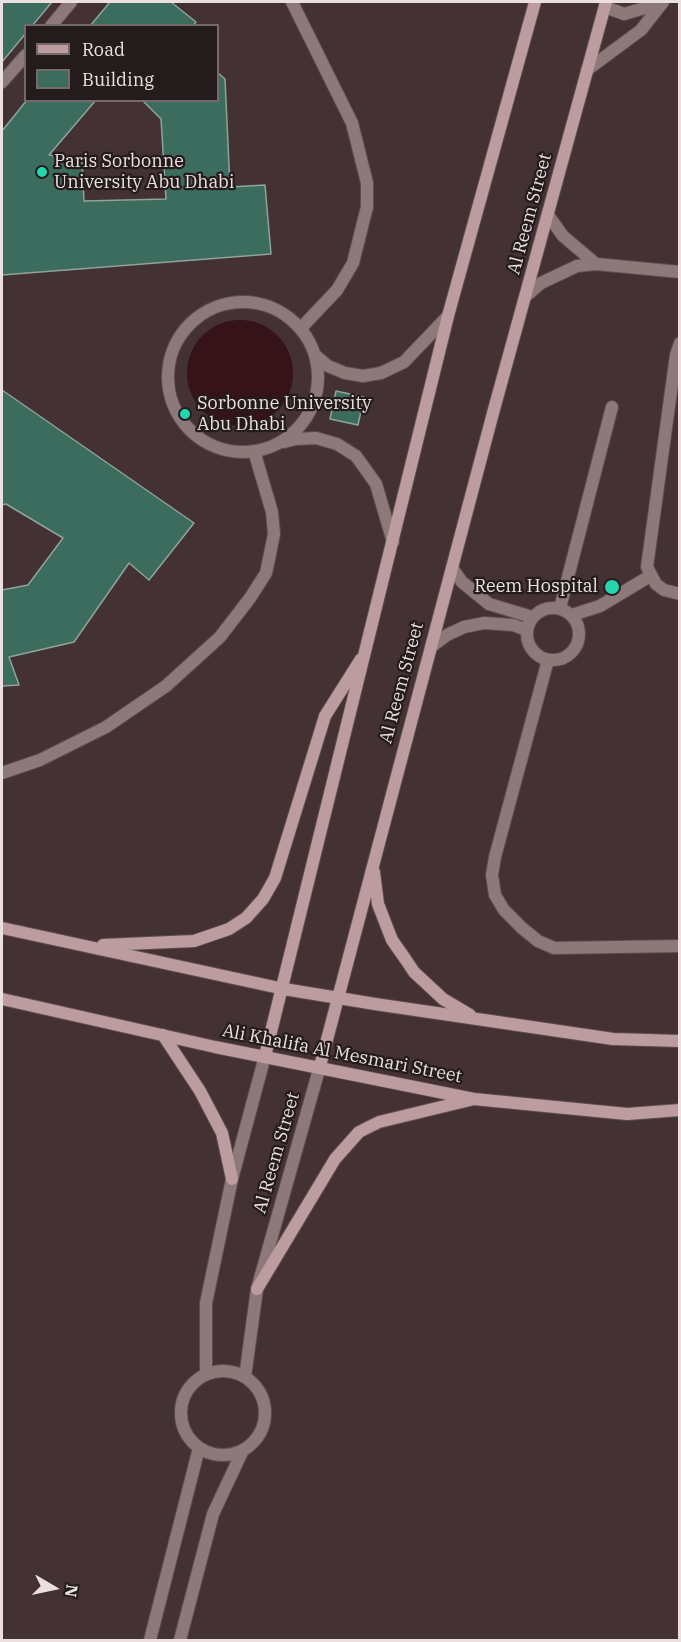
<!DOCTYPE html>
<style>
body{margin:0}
#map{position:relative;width:681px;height:1642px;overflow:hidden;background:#433133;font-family:"IBM Plex Serif",serif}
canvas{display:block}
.frame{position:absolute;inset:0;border:3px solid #ebdfe0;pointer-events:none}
.legend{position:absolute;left:24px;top:24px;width:195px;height:78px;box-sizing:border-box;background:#241c1c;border:2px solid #746a6a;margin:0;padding:8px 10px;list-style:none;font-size:18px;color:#ebdfe0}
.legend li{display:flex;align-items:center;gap:12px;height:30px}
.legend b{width:30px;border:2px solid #746a6a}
.north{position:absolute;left:24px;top:1558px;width:60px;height:60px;-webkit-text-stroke:4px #241c1c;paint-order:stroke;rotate:99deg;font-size:16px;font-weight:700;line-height:24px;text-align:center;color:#ebdfe0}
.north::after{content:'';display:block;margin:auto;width:21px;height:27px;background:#ebdfe0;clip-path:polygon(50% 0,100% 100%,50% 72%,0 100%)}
</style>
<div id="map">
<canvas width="681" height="1642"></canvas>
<div class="frame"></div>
<ul class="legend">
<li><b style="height:8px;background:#bd9ca0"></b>Road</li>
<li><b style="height:16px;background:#3c6c5e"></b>Building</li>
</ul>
<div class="north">N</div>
</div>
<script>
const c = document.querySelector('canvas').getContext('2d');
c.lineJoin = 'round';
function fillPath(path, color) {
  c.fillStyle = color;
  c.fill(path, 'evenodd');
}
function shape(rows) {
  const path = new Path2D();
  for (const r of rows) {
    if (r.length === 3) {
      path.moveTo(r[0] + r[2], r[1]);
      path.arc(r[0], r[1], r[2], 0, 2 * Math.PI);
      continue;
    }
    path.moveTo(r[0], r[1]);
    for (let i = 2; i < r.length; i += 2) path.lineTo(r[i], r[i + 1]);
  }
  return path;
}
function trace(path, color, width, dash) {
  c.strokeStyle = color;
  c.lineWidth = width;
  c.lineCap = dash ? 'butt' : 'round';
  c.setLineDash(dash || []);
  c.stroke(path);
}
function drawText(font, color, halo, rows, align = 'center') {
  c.font = font + ' "IBM Plex Serif",serif';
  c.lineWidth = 4.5;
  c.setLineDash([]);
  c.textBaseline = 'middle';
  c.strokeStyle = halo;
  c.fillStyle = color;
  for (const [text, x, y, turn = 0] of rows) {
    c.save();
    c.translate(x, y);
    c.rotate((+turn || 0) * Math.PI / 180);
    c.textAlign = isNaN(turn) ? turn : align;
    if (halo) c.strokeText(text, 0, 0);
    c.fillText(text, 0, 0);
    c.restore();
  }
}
fillPath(shape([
 [240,373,53]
]), '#361219');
const building = shape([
 [2,2,52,2,32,26,26,26,26,33,2,62,2,2],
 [110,2,171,2,196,22,193,26,90,26,110,2],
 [218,73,225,79,230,187,265,185,271,254,2,275,2,131,27,100,96,100,49,155,82,159,84,201,166,199,161,119,142,100,218,100,218,73],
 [2,390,194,523,149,580,129,563,74,642,9,657,19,685,2,686,2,590,28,585,63,538,6,504,2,505,2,390],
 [336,391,364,397,358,425,330,419,336,391]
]);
fillPath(building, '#3c6c5e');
trace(building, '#8ea49c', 1.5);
const lane = shape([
 [292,2,352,123,367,183,367,207,353,263,337,290,301,328],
 [605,7,624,14,662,3],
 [51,26,71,2],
 [587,70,641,30,663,2],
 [2,82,26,55],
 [548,215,563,236,596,264],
 [526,296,541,283,577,266,596,264,680,272],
 [243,377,75],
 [680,343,676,355,647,567,656,584,664,590,680,594],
 [315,355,328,366,345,373,363,376,381,373,404,362,448,316],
 [284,442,295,439,316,438,337,444,356,456,376,484,393,542],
 [452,568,462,582,489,604,532,617],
 [553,634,26],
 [560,608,612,407],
 [572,615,600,606,650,576],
 [431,647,447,635,464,627,484,623,513,625,527,630],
 [548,660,495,857,492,875,495,895,504,910,522,928,538,941,554,948,680,946],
 [2,773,40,760,106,727,166,686,220,637,250,598,266,573,270,554,274,534,272,512,254,451]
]);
const street = shape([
 [223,1413,42],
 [206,1374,206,1303,232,1179,265,1056],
 [245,1377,257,1289,320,1066],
 [150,1640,199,1448],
 [180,1640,213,1514,243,1450]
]);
const secondary = shape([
 [374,872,378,904,392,940,406,960,414,972,443,999,470,1015],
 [2,928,284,989,375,1004,613,1039,680,1041],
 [103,945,194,941,229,929,246,918,263,899,275,878,325,716,361,659],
 [2,999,215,1047,474,1099,627,1114,680,1110],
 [163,1035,200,1091,222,1133,232,1179],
 [265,1056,448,316,535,2],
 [320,1066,493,413,606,2],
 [257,1289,335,1159,359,1132,379,1122,470,1100]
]);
trace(lane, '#5e4d4f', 14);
trace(street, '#5e4d4f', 14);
trace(secondary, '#5e4d4f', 14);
trace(lane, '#8d787a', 12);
trace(street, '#8d787a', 12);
trace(secondary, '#bd9ca0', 12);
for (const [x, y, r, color] of [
 [42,172,6,"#25d5ae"],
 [185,414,6,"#25d5ae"],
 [612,587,8,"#25d5ae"]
]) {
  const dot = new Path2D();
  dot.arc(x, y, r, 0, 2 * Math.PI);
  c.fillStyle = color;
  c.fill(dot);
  trace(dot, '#241c1c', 2);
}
drawText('18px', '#ebdfe0', '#241c1c', [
 ["Paris Sorbonne",54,162],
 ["University Abu Dhabi",54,183],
 ["Sorbonne University",197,404],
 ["Abu Dhabi",197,425],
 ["Reem Hospital",598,587,"right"]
], 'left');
drawText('18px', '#ebdfe0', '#241c1c', [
 ["Al Reem Street",530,214,-75],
 ["Al Reem Street",402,683,-75],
 ["Ali Khalifa Al Mesmari Street",342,1054,11],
 ["Al Reem Street",277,1153,-74]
]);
</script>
